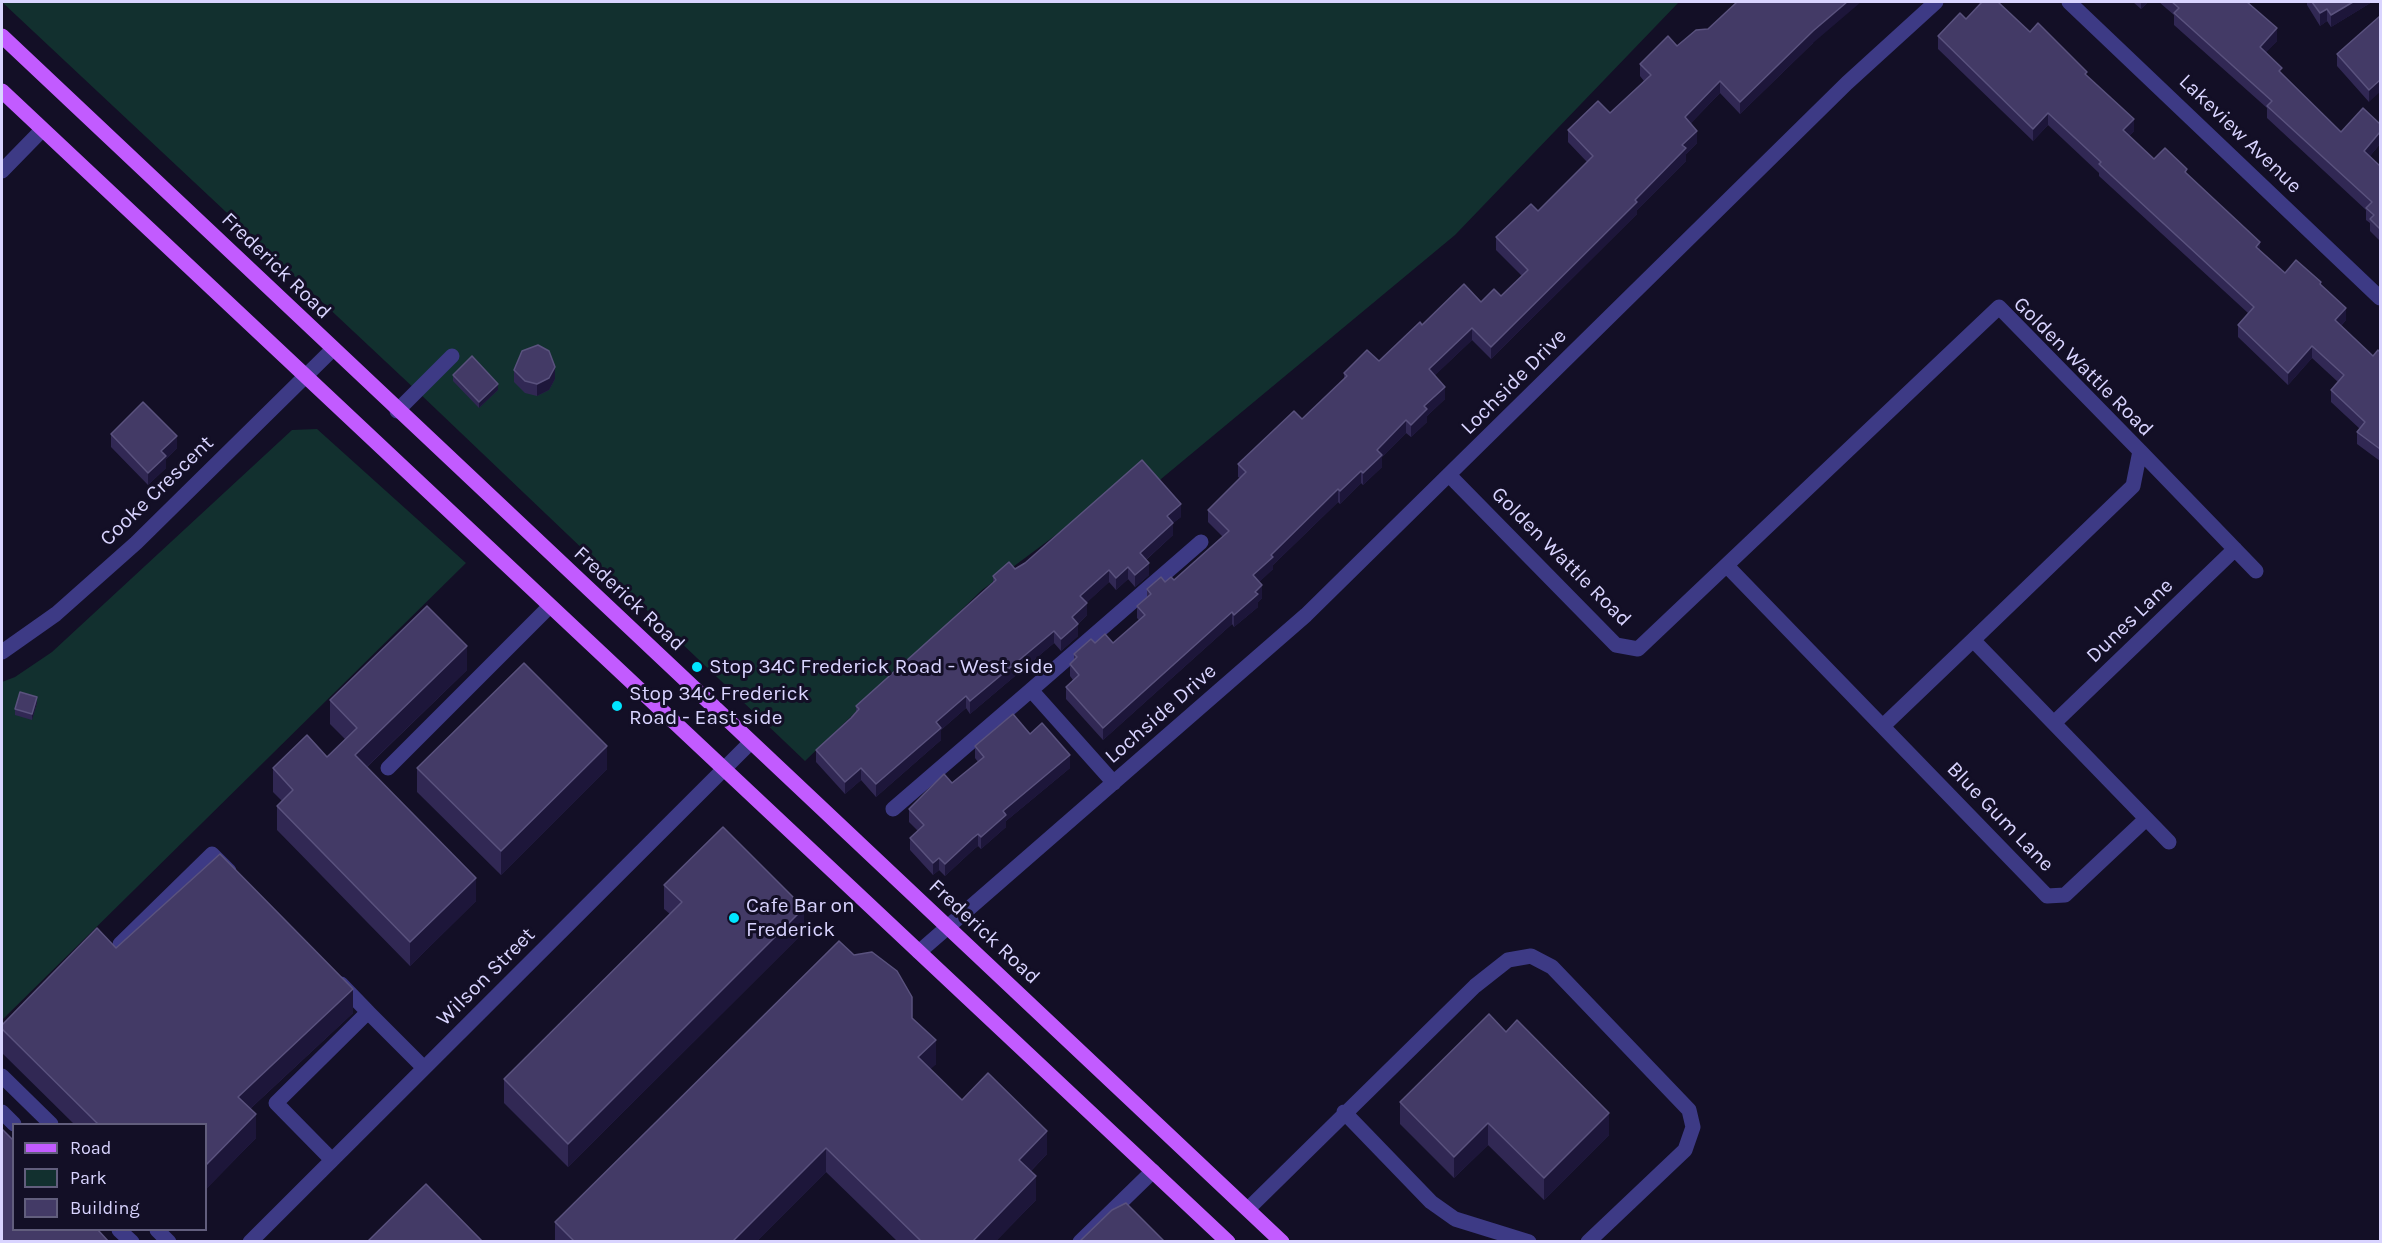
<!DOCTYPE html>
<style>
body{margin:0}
#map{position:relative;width:2382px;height:1243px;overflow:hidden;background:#130f26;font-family:Karla,sans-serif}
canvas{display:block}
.frame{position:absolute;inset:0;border:3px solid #d9d4ff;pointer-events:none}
.legend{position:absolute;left:12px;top:1123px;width:195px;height:108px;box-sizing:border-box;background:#130f26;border:2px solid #625e7d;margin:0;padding:8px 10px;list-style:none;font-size:18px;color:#d9d4ff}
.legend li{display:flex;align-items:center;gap:12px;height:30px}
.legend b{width:30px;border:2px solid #625e7d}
</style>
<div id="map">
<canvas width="2382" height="1243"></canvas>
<div class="frame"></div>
<ul class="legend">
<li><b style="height:8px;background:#c25bff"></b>Road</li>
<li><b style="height:16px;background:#12302f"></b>Park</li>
<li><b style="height:16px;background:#433a66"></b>Building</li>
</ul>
</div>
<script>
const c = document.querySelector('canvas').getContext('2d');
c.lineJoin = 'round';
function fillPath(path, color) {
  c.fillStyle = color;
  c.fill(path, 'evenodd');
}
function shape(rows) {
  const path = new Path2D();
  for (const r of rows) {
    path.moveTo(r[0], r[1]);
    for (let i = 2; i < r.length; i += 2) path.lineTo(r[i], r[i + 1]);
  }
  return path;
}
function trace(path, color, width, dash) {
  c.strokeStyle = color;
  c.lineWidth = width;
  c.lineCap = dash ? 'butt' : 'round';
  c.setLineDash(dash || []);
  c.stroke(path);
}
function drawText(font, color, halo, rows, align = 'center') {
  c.font = font + ' Karla,sans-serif';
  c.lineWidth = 6;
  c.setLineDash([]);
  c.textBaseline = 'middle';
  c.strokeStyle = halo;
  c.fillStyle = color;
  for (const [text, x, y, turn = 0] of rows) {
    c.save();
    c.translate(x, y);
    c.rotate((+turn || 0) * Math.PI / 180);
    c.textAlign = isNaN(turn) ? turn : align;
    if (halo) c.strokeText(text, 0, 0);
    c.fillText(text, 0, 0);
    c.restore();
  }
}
fillPath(shape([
 [2,2,1679,2,1455,235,1155,484,1143,470,982,590,805,761,417,391],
 [317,429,466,563,2,1020,2,682,15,677,52,652,292,430]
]), '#12302f');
trace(shape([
 [2069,2,2380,298],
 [2,171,42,130],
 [397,411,452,356],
 [2140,451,2256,571],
 [1450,476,1616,645,1638,649,1999,307,2140,451,2133,486,1973,640,2169,842],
 [1728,567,2047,896,2065,895,2146,819],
 [2,652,56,614,136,543,332,350],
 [1031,690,1201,542],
 [2054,723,2235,549],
 [1883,726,1973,640],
 [388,768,550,606],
 [893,809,1031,690,1114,783],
 [120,944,212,854,229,871],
 [919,952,1306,615,1847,83,1936,2],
 [341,984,368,1012],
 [2,1076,51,1124],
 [2,1112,14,1124],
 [1344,1112,1431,1202,1455,1219,1529,1242],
 [332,1160,276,1103,368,1012,424,1068],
 [1248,1209,1475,986,1508,960,1531,956,1552,967,1689,1110,1693,1127,1685,1150,1588,1242],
 [119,1230,132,1242],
 [157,1230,169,1242],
 [250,1242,751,742],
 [1080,1242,1153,1171]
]), '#3d3a85', 15);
trace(shape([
 [2,36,1282,1242],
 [2,91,1228,1242]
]), '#c25bff', 15);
fillPath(shape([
 [2133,2,2148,2,2141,9],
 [2159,2,2249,2,2249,3,2277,41,2266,52,2282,74,2341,132,2380,124,2380,144,2370,156,2380,166,2380,241,2370,231,2370,223,2366,220,2366,210,2267,118,2267,108,2174,25,2174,15],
 [2307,2,2372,2,2331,27,2327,21,2320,26,2307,5],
 [2380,16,2369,102,2337,66,2337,54],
 [1966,19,2030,32,2087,76,2134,131,2129,136,2154,159,2187,174,2260,251,2285,273,2321,286,2346,320,2341,326,2373,356,2380,352,2380,461,2357,444,2357,432,2360,429,2331,402,2331,390,2338,382,2312,358,2288,385,2238,337,2238,325,2248,313,2099,176,2099,173,2048,125,2033,141,1938,49,1938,36],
 [1813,43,1740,114,1720,93,1691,123,1697,143,1686,154,1686,161,1637,210,1637,214,1491,359,1472,340,1435,375,1445,399,1427,416,1427,422,1411,437,1406,433,1382,457,1382,467,1363,485,1361,483,1340,504,1338,502,1273,565,1273,569,1259,582,1262,598,1258,602,1258,607,1234,627,1232,624,1103,740,1066,699,1066,687,1073,680,1070,676,1070,664,1074,660,1074,654,1095,643,1113,643,1139,620,1137,618,1137,606,1147,597,1147,589,1174,580,1223,537,1208,522,1208,510,1240,478,1238,477,1238,464,1302,419,1344,379,1344,373,1379,361,1422,325,1481,302,1501,296,1522,276,1496,250,1496,237,1538,211,1587,162,1568,142,1568,130,1610,113,1644,81,1640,76,1640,64,1677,46],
 [514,370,555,379,549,390,537,396,525,393,514,382],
 [453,375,498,390,479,408,453,381],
 [111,434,177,448,166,459,166,468,148,485,111,447],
 [1181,517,1173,523,1173,535,1146,560,1149,575,1135,587,1128,579,1116,590,1109,582,1086,603,1087,615,1078,624,1078,636,1061,651,1054,643,970,714,966,708,941,730,941,740,876,797,861,780,845,794,816,762,816,750,851,718,856,713,856,706,993,584,993,576],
 [467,670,367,767,476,901,410,966,277,830,277,806,282,801,273,792,273,768,327,757,345,739,330,724,330,700],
 [37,703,32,720,15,715,15,709],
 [1030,734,1070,768,1006,821,1006,827,981,849,978,846,973,850,945,876,939,870,933,875,910,850,910,838,918,831,909,822,909,809,952,783,978,762,975,758,975,746],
 [417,768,607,769,501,875,417,792],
 [664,885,804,932,568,1167,504,1103,504,1079,670,914,664,909],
 [116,948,353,1013,250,1109,256,1138,206,1189,206,1125,75,1125,2,1053,2,1025],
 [912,1019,936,1064,930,1069,962,1100,1047,1154,1031,1171,1036,1200,995,1242,898,1242,826,1172,756,1242,555,1242,555,1222],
 [1400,1102,1609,1135,1544,1200,1488,1145,1454,1178,1400,1124]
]), '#312854');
fillPath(shape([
 [1847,2,1861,2,1813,43,1740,114,1740,102,1813,31],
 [2141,2,2148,2,2141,9],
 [2353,2,2372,2,2331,27,2331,15],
 [2327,9,2327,21,2320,26,2320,13],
 [2277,28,2277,41,2260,59,2260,47],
 [2380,80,2380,92,2369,102,2369,90],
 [1720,81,1720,93,1685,129,1685,117],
 [2048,113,2048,125,2033,141,2033,129],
 [2134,119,2134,131,2123,142,2123,130],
 [1697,131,1697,143,1686,154,1686,161,1637,210,1637,214,1491,359,1491,347,1682,145],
 [2380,132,2380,144,2364,163,2364,151],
 [2260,242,2260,255,2256,247],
 [2346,308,2346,320,2335,332,2335,320],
 [1472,328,1472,340,1429,381,1429,369],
 [2312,346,2312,358,2288,385,2288,373],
 [555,367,555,379,549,390,537,396,537,384],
 [498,384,498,390,479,408,479,402],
 [1445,387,1445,399,1427,416,1427,422,1411,437,1411,425,1424,406],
 [1406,420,1406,433,1382,457,1382,467,1363,485,1363,473,1377,450],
 [177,436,177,448,166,459,166,468,148,485,148,473,161,451],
 [1361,471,1361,483,1340,504,1340,491],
 [1338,489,1338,502,1273,565,1273,569,1253,588,1253,575,1271,555],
 [1181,504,1181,517,1173,523,1173,535,1140,565,1140,553,1167,516],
 [1149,563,1149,575,1135,587,1135,575],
 [1128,567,1128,579,1116,590,1116,578],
 [1109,570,1109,582,1080,609,1080,596],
 [1262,585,1262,598,1258,602,1258,607,1234,627,1234,615,1255,592],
 [1087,603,1087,615,1072,629,1072,617],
 [1232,612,1232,624,1103,740,1103,728],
 [1078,624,1078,636,1061,651,1061,639],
 [1054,631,1054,643,970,714,970,701],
 [467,646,467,670,355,778,355,755],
 [966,696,966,708,941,730,941,740,876,797,876,784,936,722],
 [37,697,37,703,32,720,32,714],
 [607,746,607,769,501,875,501,851],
 [1070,755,1070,768,1006,821,1006,827,981,849,981,837,1003,811],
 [861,768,861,780,845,794,845,782],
 [978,834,978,846,973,850,945,876,945,864,973,838],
 [939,858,939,870,933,875,933,863],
 [476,878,476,901,410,966,410,942],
 [804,908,804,932,568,1167,568,1144],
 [353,989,353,1013,238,1120,238,1097],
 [936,1040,936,1064,918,1081,918,1057],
 [1609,1113,1609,1135,1544,1200,1544,1178],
 [256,1114,256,1138,206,1189,206,1165],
 [1488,1123,1488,1145,1454,1178,1454,1157],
 [1047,1131,1047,1154,1019,1183,1019,1160],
 [826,1148,826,1172,756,1242,732,1242],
 [1036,1176,1036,1200,995,1242,972,1242]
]), '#1d163a');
const building = shape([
 [1737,2,1847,2,1813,31,1740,102,1720,81,1685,117,1697,131,1682,145,1686,148,1635,200,1637,202,1491,347,1472,328,1429,369,1445,387,1424,406,1427,409,1411,425,1406,420,1377,450,1382,455,1363,473,1361,471,1340,491,1338,489,1271,555,1273,557,1253,575,1262,585,1255,592,1258,594,1234,615,1232,612,1103,728,1066,687,1079,675,1070,664,1077,657,1074,654,1091,639,1095,643,1105,634,1113,643,1145,615,1137,606,1151,594,1147,589,1161,577,1165,582,1171,577,1174,580,1229,531,1208,510,1246,472,1238,464,1294,411,1302,419,1347,376,1344,373,1367,350,1379,361,1420,322,1422,325,1464,284,1481,302,1494,289,1501,296,1528,270,1496,237,1531,204,1538,211,1593,156,1568,130,1598,101,1610,113,1651,75,1640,64,1668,36,1677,46,1696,30,1708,29,1737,2],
 [1982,2,1998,2,2030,32,2038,23,2087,72,2085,74,2134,119,2123,130,2154,159,2165,148,2187,169,2185,172,2260,242,2256,247,2285,273,2296,260,2321,282,2320,284,2346,308,2335,320,2373,356,2378,350,2380,352,2380,449,2357,432,2365,422,2331,390,2344,375,2312,346,2288,373,2238,325,2254,307,2099,164,2101,162,2048,113,2033,129,1938,36,1960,13,1966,19,1982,2],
 [2172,2,2247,2,2277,28,2260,47,2282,68,2279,71,2341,132,2363,108,2380,124,2380,132,2364,151,2380,166,2380,229,2370,219,2374,215,2366,208,2372,202,2267,106,2272,101,2174,13,2179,8,2172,2],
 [2312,2,2353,2,2331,15,2327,9,2320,13,2312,2],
 [2380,16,2380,80,2369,90,2337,54,2380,16],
 [538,345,549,351,555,367,549,378,537,384,525,381,514,370,522,351,538,345],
 [472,356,498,384,479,402,453,375,472,356],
 [143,402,177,436,161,451,166,456,148,473,111,434,143,402],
 [1142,460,1181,504,1167,516,1173,523,1140,553,1149,563,1135,575,1128,567,1116,578,1109,570,1080,596,1087,603,1072,617,1078,624,1061,639,1054,631,970,701,966,696,936,722,941,728,876,784,861,768,845,782,816,750,851,718,859,709,856,706,996,580,993,576,1009,562,1015,569,1025,563,1142,460],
 [427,606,467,646,355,755,476,878,410,942,277,806,293,790,273,768,307,735,327,757,357,728,330,700,427,606],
 [524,663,607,746,501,851,417,768,524,663],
 [20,692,37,697,32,714,15,709,20,692],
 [1013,714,1030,734,1042,723,1070,755,1003,811,1006,815,981,837,978,834,973,838,945,864,939,858,933,863,910,838,924,825,909,809,944,774,952,783,984,757,975,746,1013,714],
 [723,827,804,908,568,1144,504,1079,682,902,664,885,723,827],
 [220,854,353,989,238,1097,256,1114,206,1165,206,1125,99,1125,2,1029,2,1025,97,928,116,948,220,854],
 [839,941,854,955,872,952,897,971,912,997,912,1018,936,1040,918,1057,962,1100,988,1073,1047,1131,1019,1160,1036,1176,972,1242,922,1242,826,1148,732,1242,575,1242,555,1222,839,941],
 [1489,1014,1506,1032,1517,1020,1609,1113,1544,1178,1488,1123,1454,1157,1400,1102,1489,1014],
 [2,1129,14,1141,14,1230,98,1230,109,1242,2,1242,2,1129],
 [426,1184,483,1242,367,1242,426,1184],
 [1126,1203,1165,1242,1079,1242,1112,1210,1126,1203]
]);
fillPath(building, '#433a66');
trace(building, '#5a527e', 1.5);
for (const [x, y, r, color] of [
 [697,667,6,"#00e5ff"],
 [617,706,6,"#00e5ff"],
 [734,918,6,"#00e5ff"]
]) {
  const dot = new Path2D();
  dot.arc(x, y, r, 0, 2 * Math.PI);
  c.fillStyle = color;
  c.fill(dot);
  trace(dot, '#130f26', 2);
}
drawText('21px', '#d9d4ff', '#130f26', [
 ["Lakeview Avenue",2240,134,44],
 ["Frederick Road",276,266,44],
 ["Golden Wattle Road",2083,367,45],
 ["Lochside Drive",1514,382,-45],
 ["Cooke Crescent",157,491,-44],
 ["Golden Wattle Road",1561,557,45],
 ["Frederick Road",629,599,43],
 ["Dunes Lane",2130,621,-44],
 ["Lochside Drive",1161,714,-41],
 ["Blue Gum Lane",2000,817,46],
 ["Frederick Road",984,932,43],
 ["Wilson Street",486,977,-45]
]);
drawText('21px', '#d9d4ff', '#130f26', [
 ["Stop 34C Frederick Road - West side",709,667],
 ["Stop 34C Frederick",629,694],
 ["Road - East side",629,718],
 ["Cafe Bar on",746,906],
 ["Frederick",746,930]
], 'left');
</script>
